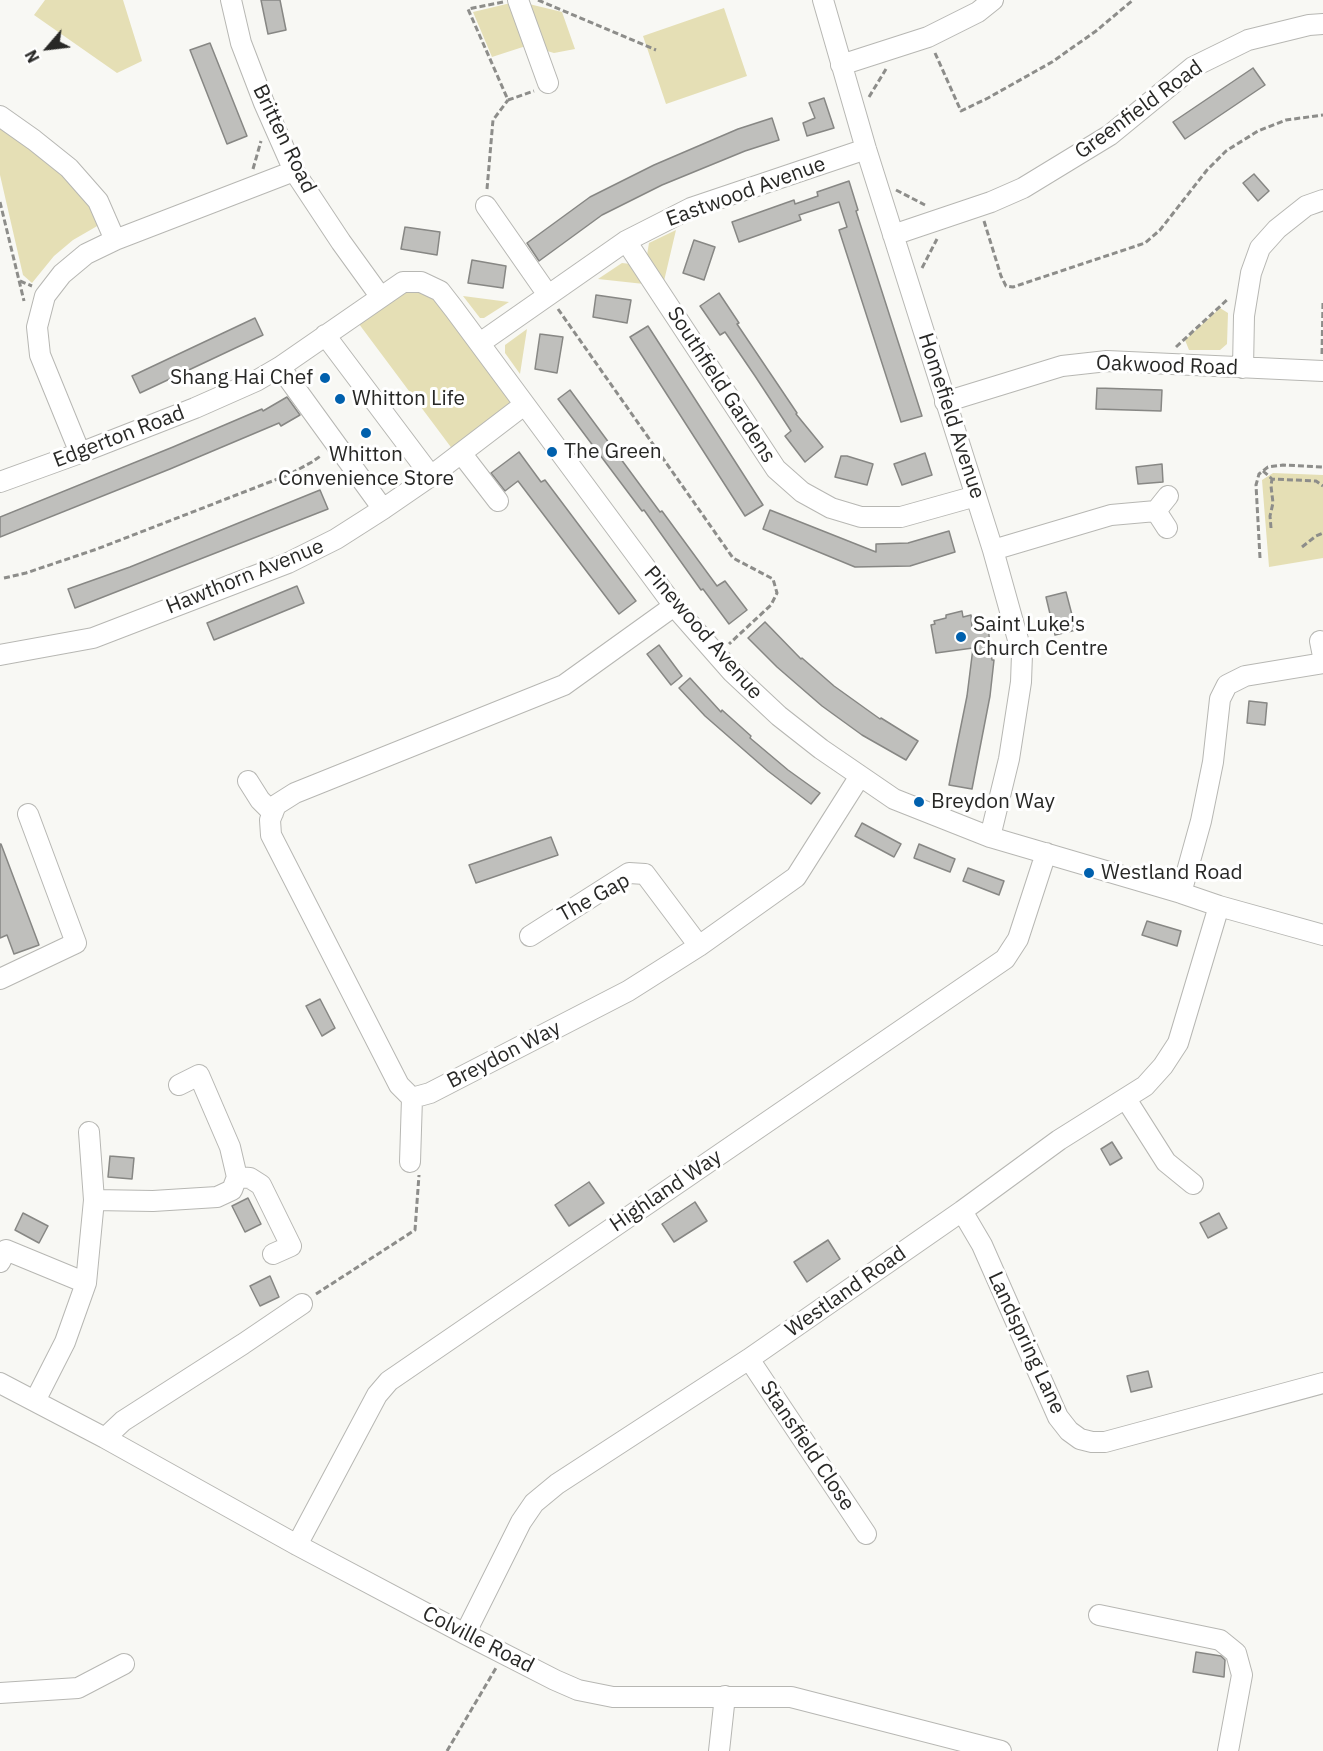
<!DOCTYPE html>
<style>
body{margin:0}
#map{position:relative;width:1323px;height:1751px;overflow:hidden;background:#f8f8f4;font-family:"IBM Plex Sans",sans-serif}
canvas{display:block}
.north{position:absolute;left:18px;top:18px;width:60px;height:60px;-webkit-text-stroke:4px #fff;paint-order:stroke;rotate:242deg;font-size:16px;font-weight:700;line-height:24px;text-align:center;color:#282826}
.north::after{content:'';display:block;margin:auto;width:21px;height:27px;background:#282826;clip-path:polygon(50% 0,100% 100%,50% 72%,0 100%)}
</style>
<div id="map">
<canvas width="1323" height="1751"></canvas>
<div class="north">N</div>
</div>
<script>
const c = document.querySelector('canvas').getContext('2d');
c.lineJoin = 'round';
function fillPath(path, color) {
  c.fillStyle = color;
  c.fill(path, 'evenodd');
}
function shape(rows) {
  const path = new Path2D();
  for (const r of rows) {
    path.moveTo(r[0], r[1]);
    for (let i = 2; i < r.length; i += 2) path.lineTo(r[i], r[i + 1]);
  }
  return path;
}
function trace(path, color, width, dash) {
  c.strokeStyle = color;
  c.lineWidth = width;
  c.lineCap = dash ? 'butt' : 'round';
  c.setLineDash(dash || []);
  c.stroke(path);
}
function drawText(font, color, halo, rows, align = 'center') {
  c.font = font + ' "IBM Plex Sans",sans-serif';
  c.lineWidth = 6;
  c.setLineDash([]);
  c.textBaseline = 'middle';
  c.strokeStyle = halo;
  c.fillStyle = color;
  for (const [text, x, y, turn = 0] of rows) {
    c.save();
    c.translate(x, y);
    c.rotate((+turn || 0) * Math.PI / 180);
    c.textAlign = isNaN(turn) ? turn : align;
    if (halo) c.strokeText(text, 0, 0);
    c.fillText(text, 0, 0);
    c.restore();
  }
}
fillPath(shape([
 [45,0,123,0,142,61,117,73,34,15],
 [515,2,529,45,492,57,473,12],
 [529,4,562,12,575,49,554,53,547,51,543,46],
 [724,8,747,76,666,104,643,36],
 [0,126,63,172,88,200,99,225,73,240,54,256,32,283,23,275,0,175],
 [676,230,664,281,647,255,649,243],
 [622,263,631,264,644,284,598,279],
 [403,288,437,296,519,407,456,454,356,320],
 [463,296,509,302,484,318,480,318],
 [1220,308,1228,313,1227,344,1220,350,1189,350,1185,340],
 [527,329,520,374,505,353,505,345],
 [1273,473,1323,475,1323,558,1269,567,1262,480]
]), '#e5dfb5');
const building = shape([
 [261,0,280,0,286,30,268,34,261,0],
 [210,43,247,136,227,144,190,50,210,43],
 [1253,68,1265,85,1185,139,1173,122,1253,68],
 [824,98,834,128,807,136,803,123,815,118,809,103,824,98],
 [772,118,779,140,745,151,662,185,602,215,539,261,527,243,590,197,654,165,738,129,772,118],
 [1254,174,1269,191,1258,201,1243,183,1254,174],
 [849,181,858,210,856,211,922,416,901,422,839,230,847,227,839,202,799,215,801,220,739,242,732,222,794,200,795,204,818,196,817,192,849,181],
 [405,227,440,232,437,255,401,249,405,227],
 [694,240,715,247,704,280,683,273,694,240],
 [472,260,506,266,503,288,468,283,472,260],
 [719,293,739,323,737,324,797,413,796,414,823,447,805,462,785,436,791,431,755,376,725,332,720,335,700,306,719,293],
 [596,295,631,300,627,323,593,317,596,295],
 [255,318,263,335,140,393,132,376,255,318],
 [648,326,763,505,745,516,630,337,648,326],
 [540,334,563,337,557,373,535,369,540,334],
 [1097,388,1162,390,1161,411,1096,409,1097,388],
 [570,390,660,512,662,511,717,586,725,581,747,610,729,624,703,589,701,590,644,510,642,511,558,399,570,390],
 [287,397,300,415,281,426,279,423,170,469,0,537,0,517,173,447,262,409,263,411,287,397],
 [519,452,541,482,545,480,636,601,619,614,518,481,505,491,491,473,519,452],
 [925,453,932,475,902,485,894,464,925,453],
 [841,456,847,456,873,464,867,485,835,477,841,456],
 [1162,464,1163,482,1138,484,1136,467,1162,464],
 [320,490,328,509,75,608,68,589,130,567,320,490],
 [770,510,876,552,876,544,908,543,949,531,955,552,910,566,855,567,763,529,770,510],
 [297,586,304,603,214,640,207,623,297,586],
 [1066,592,1076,630,1055,635,1046,597,1066,592],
 [962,611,963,617,971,615,972,629,988,627,992,660,994,660,990,696,972,789,949,785,967,696,973,648,936,653,931,625,935,624,934,621,946,618,946,615,962,611],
 [765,622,801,659,802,658,834,686,880,719,881,718,918,741,906,760,862,735,822,706,777,667,748,638,765,622],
 [659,645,682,676,671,685,647,654,659,645],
 [690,678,721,712,722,710,751,736,750,738,788,770,820,793,811,804,768,771,705,716,679,688,690,678],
 [1249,701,1267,703,1265,725,1247,723,1249,701],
 [862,823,901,844,894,857,855,836,862,823],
 [551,837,558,855,476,883,469,865,551,837],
 [0,844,1,844,39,945,14,954,7,935,0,938,0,844],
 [919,844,955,859,950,872,914,858,919,844],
 [968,868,1004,881,999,895,963,881,968,868],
 [1147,921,1181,931,1177,946,1142,935,1147,921],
 [320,999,335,1028,322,1036,306,1006,320,999],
 [1112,1142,1122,1158,1110,1165,1101,1149,1112,1142],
 [110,1156,134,1158,132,1179,108,1177,110,1156],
 [589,1182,604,1203,569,1226,555,1205,589,1182],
 [248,1198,261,1224,245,1232,232,1206,248,1198],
 [695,1202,707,1221,674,1242,662,1224,695,1202],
 [23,1213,48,1226,39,1243,15,1230,23,1213],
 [1219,1213,1227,1228,1208,1238,1200,1223,1219,1213],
 [828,1240,840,1259,807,1282,794,1262,828,1240],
 [270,1276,279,1297,260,1306,250,1286,270,1276],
 [1148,1371,1152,1387,1131,1392,1127,1376,1148,1371],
 [1196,1652,1221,1656,1225,1660,1224,1677,1193,1672,1196,1652]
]);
fillPath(building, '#bfbfbc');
trace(building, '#878784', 1.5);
const minor = shape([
 [231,0,241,43,264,103,294,171,341,242,380,296],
 [518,0,548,83],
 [823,0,866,149,993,550,1022,654,1021,682,1009,759,990,837],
 [841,65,928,37,978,12,993,0],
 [0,116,34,140,69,168,98,201,115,240],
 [486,206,548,295],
 [893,235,991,202,1023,188,1110,135,1193,67,1248,40,1309,25,1323,24],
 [626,241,776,469,802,492,831,508,861,517,901,517,976,496],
 [325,335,431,476],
 [480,343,626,241,691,208,866,149],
 [280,367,383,509],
 [1243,368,1244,316,1251,273,1260,248,1277,229,1306,206,1323,200],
 [945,402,1062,366,1107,361,1323,371],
 [80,453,40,355,37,327,45,296,62,274,86,254,115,240,294,171],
 [461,453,498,501],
 [0,482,80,453,195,408,256,381,280,367,403,282,421,282,440,291,454,309,674,606,732,672,779,716,821,749,894,799,990,837,1181,893,1219,906,1323,935],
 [1156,511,1167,528],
 [993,550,1111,515,1156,511,1168,496],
 [674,606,564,685,295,793,276,805,270,820,271,835,399,1085,412,1098,430,1093,628,991,699,946,796,877,860,776],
 [1320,641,1323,656],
 [0,655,93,638,288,563,336,539,383,509,431,476,524,405],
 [248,781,260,800,273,813],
 [1181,893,1201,821,1213,762,1220,699,1227,685,1245,676,1323,663],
 [530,936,629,873,645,874,699,946],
 [0,979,76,943,28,814],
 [1126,1099,1166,1162,1193,1184],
 [410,1162,412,1098],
 [237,1177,250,1178,261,1185,291,1246,273,1254],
 [94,1200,153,1201,217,1197,232,1190,237,1177,230,1147,199,1075,179,1085],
 [962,1211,982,1245,1058,1417,1069,1431,1080,1439,1092,1442,1105,1442,1323,1383],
 [0,1262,6,1250,86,1283],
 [749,1359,866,1534],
 [0,1383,105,1438,297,1545,465,1634,555,1680,578,1690,613,1697,791,1697,1001,1751],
 [35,1401,65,1342,86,1283,94,1200,89,1132],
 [105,1438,123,1421,243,1344,302,1304],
 [297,1545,377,1395,389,1381,1005,959,1018,939,1046,853],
 [1099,1615,1220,1640,1236,1653,1242,1675,1228,1751],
 [465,1634,521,1522,534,1503,557,1484,749,1359,962,1211,1059,1140,1145,1086,1163,1066,1178,1043,1219,906],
 [0,1693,78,1688,124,1664],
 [719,1751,725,1696]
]);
trace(minor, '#b7b7b3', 22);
trace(shape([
 [538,0,656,50],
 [503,2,468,9,508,100,534,91],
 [935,53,961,111,988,98,1052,62,1096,31,1133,0],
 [869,97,886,69],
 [253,169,261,141],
 [487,189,493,120,508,100],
 [896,190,925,205],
 [0,202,24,301],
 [984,221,1001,276,1006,286,1013,287,1145,243,1160,230,1207,170,1226,151,1258,131,1286,120,1323,115],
 [922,268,937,239],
 [20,281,32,286],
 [558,309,733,558,773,579,777,593,771,605,729,644],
 [1176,347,1228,299],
 [1322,354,1323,302],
 [1263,471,1272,479,1316,481,1323,486],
 [1271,528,1270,516,1273,503,1271,486,1272,479],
 [1302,547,1316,536,1323,533],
 [1260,558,1256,485,1259,474,1268,467,1283,465,1323,467],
 [4,578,26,573,97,549,288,475,312,462,322,455],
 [316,1294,415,1230,419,1175],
 [447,1751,496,1668]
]), '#8d8d8a', 3, [6, 3]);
trace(minor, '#fff', 20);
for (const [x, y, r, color] of [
 [325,378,6,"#0060ad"],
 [340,399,6,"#0060ad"],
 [366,433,6,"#0060ad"],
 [552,452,6,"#0060ad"],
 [961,637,6,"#0060ad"],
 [919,802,6,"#0060ad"],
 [1089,873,6,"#0060ad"]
]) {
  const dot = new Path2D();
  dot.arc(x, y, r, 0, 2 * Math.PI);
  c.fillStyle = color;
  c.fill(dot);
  trace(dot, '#fff', 2);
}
drawText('21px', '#282826', '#fff', [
 ["Greenfield Road",1139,110,-36],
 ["Britten Road",284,139,64],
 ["Eastwood Avenue",746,192,-20],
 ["Oakwood Road",1167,366,2],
 ["Southfield Gardens",721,385,57],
 ["Homefield Avenue",951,416,72],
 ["Edgerton Road",119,437,-21],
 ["Hawthorn Avenue",245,577,-22],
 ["Pinewood Avenue",703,633,49],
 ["The Gap",594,898,-29],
 ["Breydon Way",504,1055,-27],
 ["Highland Way",666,1191,-34],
 ["Westland Road",846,1292,-35],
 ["Landspring Lane",1026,1343,65],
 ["Stansfield Close",807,1446,56],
 ["Colville Road",478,1640,27]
]);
drawText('21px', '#282826', '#fff', [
 ["Shang Hai Chef",313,378,"right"],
 ["Whitton Life",352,399],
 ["The Green",564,452],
 ["Whitton",366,455,"center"],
 ["Convenience Store",366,479,"center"],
 ["Saint Luke's",973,625],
 ["Church Centre",973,649],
 ["Breydon Way",931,802],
 ["Westland Road",1101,873]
], 'left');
</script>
